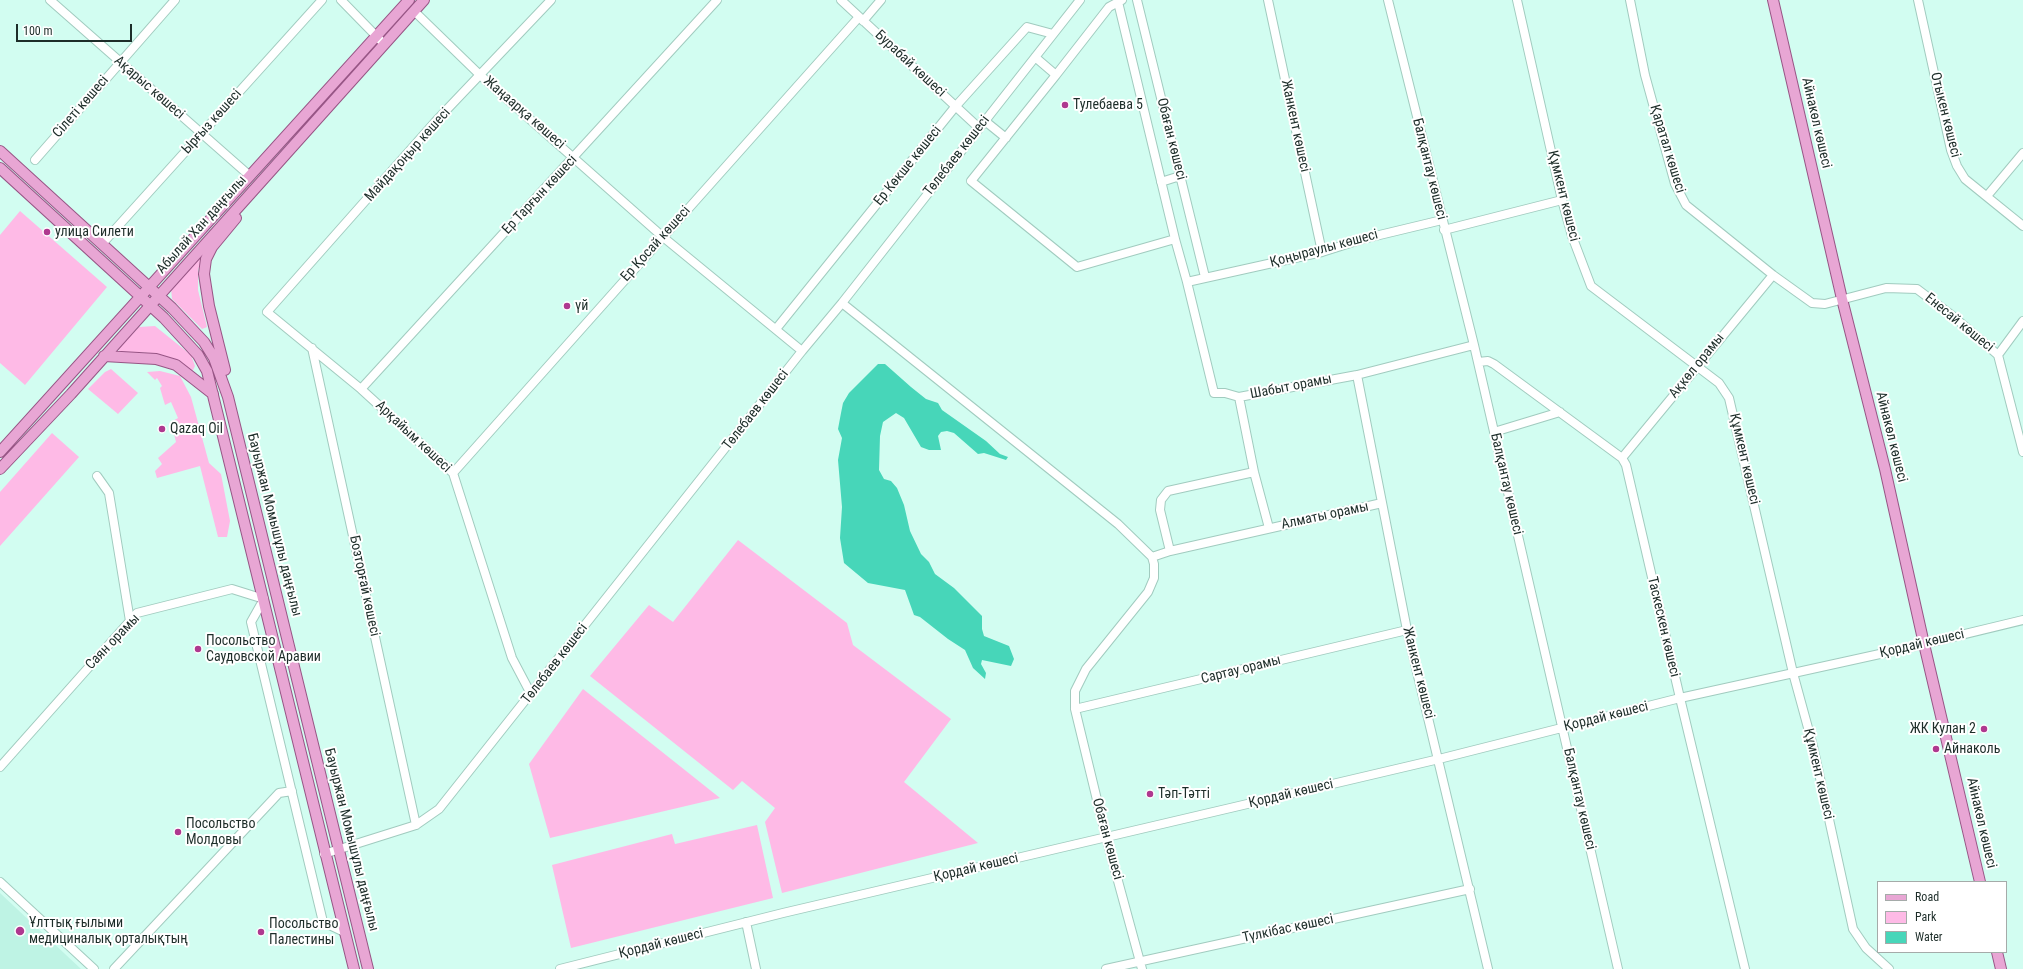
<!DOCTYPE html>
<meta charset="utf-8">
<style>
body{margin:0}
#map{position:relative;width:2023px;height:969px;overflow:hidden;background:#d2fdf1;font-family:"Roboto Condensed",sans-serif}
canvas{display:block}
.legend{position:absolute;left:1877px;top:881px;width:130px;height:72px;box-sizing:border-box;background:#fff;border:1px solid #a5aba9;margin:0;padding:5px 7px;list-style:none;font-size:12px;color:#1d2d29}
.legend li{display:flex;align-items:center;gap:8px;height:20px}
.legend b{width:20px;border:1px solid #a5aba9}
.scale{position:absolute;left:16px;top:24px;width:116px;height:18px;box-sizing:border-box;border:2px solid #1d2d29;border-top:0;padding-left:5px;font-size:12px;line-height:14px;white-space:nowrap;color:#1d2d29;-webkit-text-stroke:3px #fff;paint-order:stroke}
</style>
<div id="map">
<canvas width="2023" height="969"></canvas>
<ul class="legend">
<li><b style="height:5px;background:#e8a6d4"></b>Road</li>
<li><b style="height:11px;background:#febae6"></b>Park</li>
<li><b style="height:11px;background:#47d6b9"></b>Water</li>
</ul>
<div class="scale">100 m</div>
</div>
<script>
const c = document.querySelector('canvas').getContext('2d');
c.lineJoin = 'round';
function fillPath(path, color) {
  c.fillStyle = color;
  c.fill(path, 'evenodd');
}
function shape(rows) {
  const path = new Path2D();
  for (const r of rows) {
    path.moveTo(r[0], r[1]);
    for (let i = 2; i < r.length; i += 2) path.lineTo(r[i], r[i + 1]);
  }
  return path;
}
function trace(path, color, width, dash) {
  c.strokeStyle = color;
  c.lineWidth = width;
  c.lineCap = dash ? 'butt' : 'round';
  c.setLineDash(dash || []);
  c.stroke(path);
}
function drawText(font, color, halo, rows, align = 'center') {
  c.font = font + ' "Roboto Condensed",sans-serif';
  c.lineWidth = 4;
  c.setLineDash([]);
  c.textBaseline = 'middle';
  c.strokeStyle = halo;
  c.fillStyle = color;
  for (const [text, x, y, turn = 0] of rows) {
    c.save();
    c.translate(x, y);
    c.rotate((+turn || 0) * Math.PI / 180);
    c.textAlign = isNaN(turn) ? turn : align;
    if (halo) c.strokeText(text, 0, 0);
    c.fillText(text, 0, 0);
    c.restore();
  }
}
fillPath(shape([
 [0,893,81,969,0,969]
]), '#bef3e4');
fillPath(shape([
 [20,211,107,287,25,385,0,363,0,235],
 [204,251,198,270,198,290,207,327,202,329,172,299,171,288],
 [155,326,191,355,195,366,192,372,178,361,150,353,118,352,120,347,139,327],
 [111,369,138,393,118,414,88,389,105,372],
 [160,371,180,376,191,397,209,463,221,474,230,521,227,537,218,537,200,466,157,478,155,471,162,464,158,458,176,442,171,422,178,418,171,402,165,405,160,388,162,386,157,378,155,380,147,372],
 [52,433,79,457,0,546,0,492],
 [738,540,847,623,853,645,951,719,904,782,978,843,782,893,765,822,775,808,742,781,733,790,590,676,649,605,673,622],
 [583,689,720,798,550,838,529,764],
 [757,825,773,898,571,948,552,865,672,834,675,844]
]), '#febae6');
fillPath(shape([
 [878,364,885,364,911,387,926,399,938,403,942,410,986,441,1000,454,1008,457,1006,460,984,453,978,454,954,433,947,431,941,432,938,436,941,450,929,450,921,447,904,418,896,413,883,422,880,436,879,470,884,479,891,481,897,488,904,505,910,531,921,554,929,562,935,574,954,588,982,616,982,629,984,636,1009,646,1014,659,1011,666,982,660,981,664,986,673,985,679,973,668,965,650,948,639,920,617,914,615,905,590,868,583,844,563,840,538,842,507,838,460,842,438,838,429,841,413,843,403,849,393]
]), '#47d6b9');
const minor = shape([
 [50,0,250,176],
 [341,0,384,44],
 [841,0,979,128],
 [1137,0,1205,277],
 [1268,0,1322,252],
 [1388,0,1474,345,1618,969],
 [1517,0,1562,200,1572,236,1591,286,1719,383,1729,398,1793,673,1813,746,1853,929,1866,948,1889,969],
 [1630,0,1645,75,1675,184,1686,205,1773,275,1812,303,1825,304,1886,288,1917,289,1954,317,1998,355,2023,452],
 [1918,0,1951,150,1957,166,1965,179,2023,226],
 [414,11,481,76,663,237,802,351],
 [863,21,881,0],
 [1035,57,1056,75,971,181,1077,267,1175,239,1118,2],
 [1056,75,1109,7,1122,0],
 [985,121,1006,138],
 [35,160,175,0],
 [1161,182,1180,176],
 [1987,196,2023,153],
 [1444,230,1562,200],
 [1175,239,1187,282,1322,252,1363,239,1442,220],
 [102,244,322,0],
 [1187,282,1214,393,1225,393,1239,397],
 [842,303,1118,524,1152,557],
 [776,329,955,107,1027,27,1053,34],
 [312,348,416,825],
 [1998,355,2023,321],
 [1478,362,1488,361,1494,364,1622,458,1626,465,1680,698,1745,969],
 [1357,375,1407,630,1488,969],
 [361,389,717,0],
 [1494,432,1560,412],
 [1622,458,1773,275],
 [453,473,859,17],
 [97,476,109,493,130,621],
 [1269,528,1254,472,1239,397,1357,375,1474,345],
 [1170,551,1382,503],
 [531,694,512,658,453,473,361,389,267,312,435,122,551,0],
 [1075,709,1407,630],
 [0,767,137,613,232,589,264,599,251,622,323,922,344,932],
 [324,854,416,825,439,809,802,351,842,303,1080,0],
 [0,882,94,969],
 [746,922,756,969],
 [114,969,279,793,292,791],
 [560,969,783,913,1439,759,1680,698,1907,648,2023,620],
 [1106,969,1470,889],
 [1142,969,1106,837,1075,709,1075,691,1086,669,1148,592,1154,578,1154,564,1152,557,1170,551,1160,510,1161,500,1168,491,1254,472]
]);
const major = shape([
 [1773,0,1842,299,1885,469,1924,644,1980,882],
 [0,151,172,308,204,342,214,358,228,397,368,969],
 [0,168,164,318,198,355,207,371,354,969],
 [104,356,156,359,176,365,213,394],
 [225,370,209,306,204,274,206,259,212,247,236,218],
 [0,452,409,0],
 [0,469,71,394,424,0],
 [1997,952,2001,969]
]);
trace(minor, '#a1cbbf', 10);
trace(major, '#975585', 12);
trace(minor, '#fff', 8);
trace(major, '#e8a6d4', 10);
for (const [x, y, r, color] of [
 [1065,105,4,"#af388f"],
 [47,232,4,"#af388f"],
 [567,306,4,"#af388f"],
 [162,429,4,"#af388f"],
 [198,649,4,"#af388f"],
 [1984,729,4,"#af388f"],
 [1936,749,4,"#af388f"],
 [1150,794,4,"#af388f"],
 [178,832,4,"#af388f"],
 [20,931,5,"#af388f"],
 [261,932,4,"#af388f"]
]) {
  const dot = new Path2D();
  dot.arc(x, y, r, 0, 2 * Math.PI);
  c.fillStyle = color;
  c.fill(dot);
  trace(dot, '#fff', 1.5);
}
drawText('14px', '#1d2d29', '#fff', [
 ["Бурабай көшесі",910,64,43],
 ["Ақарыс көшесі",149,88,41],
 ["Сілеті көшесі",81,107,-49],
 ["Жаңаарқа көшесі",524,113,41],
 ["Отыкен көшесі",1945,115,76],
 ["Ырғыз көшесі",212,122,-48],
 ["Айнакөл көшесі",1816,123,77],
 ["Жанкент көшесі",1295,126,78],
 ["Обаған көшесі",1171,139,76],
 ["Қаратал көшесі",1667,149,73],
 ["Майдақоңыр көшесі",408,155,-48],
 ["Төлебаев көшесі",957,156,-52],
 ["Ер Көкше көшесі",908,166,-51],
 ["Балқантау көшесі",1429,169,76],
 ["Ер Тарғын көшесі",540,195,-47],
 ["Құмкент көшесі",1563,196,76],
 ["Абылай Хан даңғылы",202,225,-48],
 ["Ер Қосай көшесі",656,244,-48],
 ["Қоңыраулы көшесі",1324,249,-15],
 ["Енесай көшесі",1959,323,39],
 ["Ақкөл орамы",1697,366,-51],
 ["Шабыт орамы",1291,387,-11],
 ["Төлебаев көшесі",756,410,-52],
 ["Арқайым көшесі",413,437,43],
 ["Айнакөл көшесі",1891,437,76],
 ["Құмкент көшесі",1744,459,77],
 ["Балқантау көшесі",1506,484,77],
 ["Алматы орамы",1325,516,-12],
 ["Бауыржан Момышұлы даңғылы",274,525,76],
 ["Бозторғай көшесі",364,586,78],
 ["Таскескен көшесі",1663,627,77],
 ["Саян орамы",113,642,-46],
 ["Қордай көшесі",1922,644,-13],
 ["Төлебаев көшесі",555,664,-52],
 ["Сартау орамы",1241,670,-14],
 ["Жанкент көшесі",1418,673,76],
 ["Қордай көшесі",1606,717,-14],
 ["Құмкент көшесі",1818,774,77],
 ["Қордай көшесі",1291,794,-13],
 ["Балқантау көшесі",1579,799,77],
 ["Айнакөл көшесі",1981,823,77],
 ["Обаған көшесі",1107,839,75],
 ["Бауыржан Момышұлы даңғылы",351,840,76],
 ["Қордай көшесі",976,868,-13],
 ["Түлкібас көшесі",1288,929,-12],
 ["Қордай көшесі",661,944,-14]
]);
drawText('14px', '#1d2d29', '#fff', [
 ["Тулебаева 5",1073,105],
 ["улица Силети",55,232],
 ["үй",575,306],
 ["Qazaq Oil",170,429],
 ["Посольство",206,641],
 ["Саудовской Аравии",206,657],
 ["ЖК Кулан 2",1976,729,"right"],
 ["Айнаколь",1944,749],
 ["Тәп-Тәтті",1158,794],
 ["Посольство",186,824],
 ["Молдовы",186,840],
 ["Ұлттық ғылыми",29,923],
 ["медициналық орталықтың",29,939],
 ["Посольство",269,924],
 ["Палестины",269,940]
], 'left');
</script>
